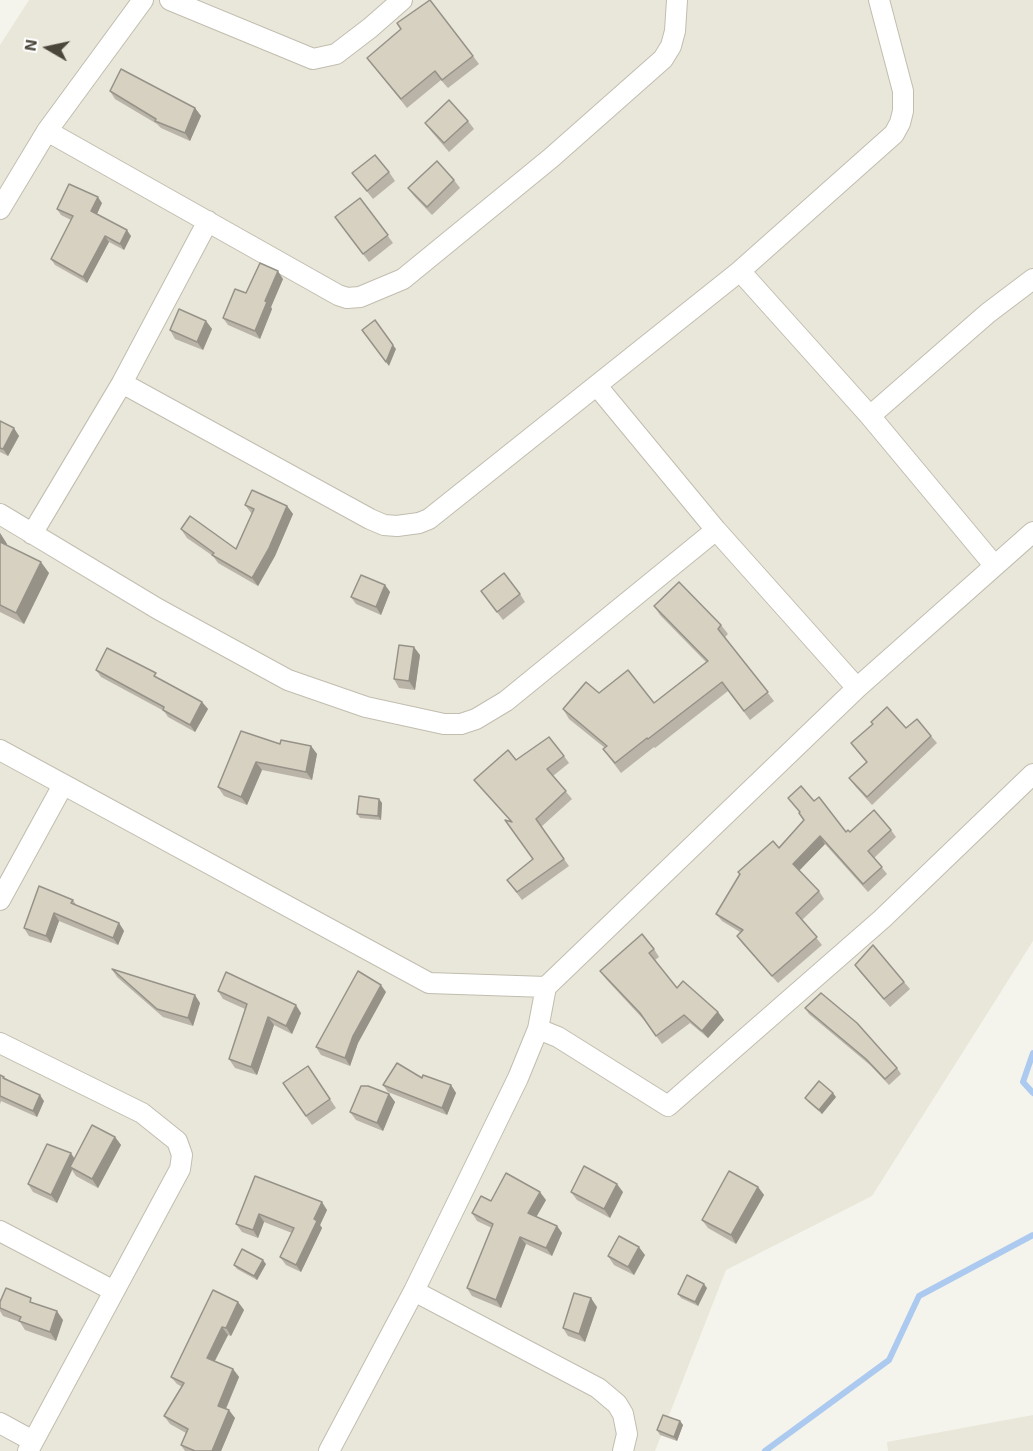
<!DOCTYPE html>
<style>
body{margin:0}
#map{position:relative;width:1033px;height:1451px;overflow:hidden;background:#f5f4ec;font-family:"Exo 2",sans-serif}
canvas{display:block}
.north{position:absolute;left:18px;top:18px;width:60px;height:60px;-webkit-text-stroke:4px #fff;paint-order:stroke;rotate:279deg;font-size:16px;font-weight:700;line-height:24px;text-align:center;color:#4a463a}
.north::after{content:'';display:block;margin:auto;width:21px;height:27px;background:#4a463a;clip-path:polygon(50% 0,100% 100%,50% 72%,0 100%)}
</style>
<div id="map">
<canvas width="1033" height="1451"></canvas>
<div class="north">N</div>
</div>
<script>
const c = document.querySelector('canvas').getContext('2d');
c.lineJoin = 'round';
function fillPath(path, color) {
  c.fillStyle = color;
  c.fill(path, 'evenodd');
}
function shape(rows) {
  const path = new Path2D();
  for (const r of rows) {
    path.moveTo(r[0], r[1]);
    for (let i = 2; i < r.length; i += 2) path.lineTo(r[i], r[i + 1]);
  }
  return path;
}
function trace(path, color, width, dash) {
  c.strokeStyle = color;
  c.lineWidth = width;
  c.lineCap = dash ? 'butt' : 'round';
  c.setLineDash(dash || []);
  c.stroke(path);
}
fillPath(shape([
 [29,0,1033,0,1033,941,872,1196,726,1270,655,1451,0,1451,0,45],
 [1033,1415,1033,1451,888,1451,887,1442]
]), '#e9e7da');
trace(shape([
 [1033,1053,1023,1082,1033,1093],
 [765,1451,889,1360,919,1296,1033,1235]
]), '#accaef', 6);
const street = shape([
 [170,0,313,59,336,54,370,28,402,0],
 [47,131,338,295,347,298,360,297,403,279,551,158,663,59,671,46,675,31,677,0],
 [0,209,47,131,143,0],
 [740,271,870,416,994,565],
 [122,383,370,519,384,525,397,526,419,523,429,519,740,271,894,134,900,123,903,111,903,91,879,0],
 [597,386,716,530,857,688],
 [870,416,988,313,1033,279],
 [0,514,158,609,288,680,366,707,444,724,461,724,476,719,506,701,716,530],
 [32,534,122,383,208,221],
 [0,750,429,983,546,987,857,688,1033,532],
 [0,900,63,785],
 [538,1029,558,1037,668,1106,882,919,1033,774],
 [0,1043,142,1113,177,1141,182,1155,180,1169,28,1451],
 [0,1231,114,1291],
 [414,1291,598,1388,617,1404,623,1414,627,1434,623,1451],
 [0,1423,33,1441],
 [329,1451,414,1291,518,1078,538,1029,546,987]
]);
trace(street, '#c1bdaf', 22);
trace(street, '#fff', 20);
fillPath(shape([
 [473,56,479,64,448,88,441,80,407,108,367,58],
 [110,91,195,108,201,116,190,141,161,128,157,124,115,99],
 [468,121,474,129,449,152,431,131,425,123],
 [389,172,395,181,373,199,352,173],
 [454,180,460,188,432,215,414,196,408,188],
 [360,198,393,243,369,262,335,217],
 [102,203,97,214,131,236,124,250,109,242,87,283,55,265,51,259,71,220,61,215,57,209],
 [283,279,271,307,272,309,260,339,228,325,223,318,246,293],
 [206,321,212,329,203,350,175,339,170,330],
 [0,421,19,436,8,456,0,452],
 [245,505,287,506,293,514,275,556,258,586,218,563,213,556,187,538,181,529,236,549,252,514],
 [0,533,7,544,6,545,49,573,24,624,0,612],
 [385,585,390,592,381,615,356,604,351,597],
 [481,591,520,594,525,602,503,620],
 [654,606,721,625,728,634,725,637,774,701,750,720,728,691,655,748,654,747,621,773,603,749,605,748,569,719,563,709,599,693,654,703,706,662,660,615],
 [420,655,415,690,399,688,394,679],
 [96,670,159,678,202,702,208,709,195,732,168,717,164,711,101,677],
 [906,728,931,736,937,743,872,805,855,786,849,778,866,762,851,743],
 [280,744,311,746,317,754,312,780,262,770,247,805,224,796,218,787],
 [564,756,569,763,553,776,572,799,541,827,569,866,522,900,507,880,533,859,511,821,480,787,474,780,516,760],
 [788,798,814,801,846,832,891,830,896,837,874,858,887,874,868,892,825,844,799,870,819,891,824,899,802,920,822,945,778,983,742,943,737,936,740,932,722,921,716,914,804,820,800,812],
 [379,799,382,803,381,820,360,818,357,814],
 [73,900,77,906,119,923,124,931,118,945,59,921,51,943,29,936,24,928],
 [654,949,659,957,655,960,677,988,718,1012,724,1020,708,1038,690,1023,662,1044,645,1021,606,979,600,971],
 [855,965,904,982,910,989,890,1007,860,972],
 [112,969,200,1003,193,1026,163,1017,117,977],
 [218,991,301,1013,292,1034,274,1025,257,1075,235,1068,229,1059,245,1009,223,999],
 [386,992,358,1043,350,1066,321,1055,316,1047],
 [805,1008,897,1068,901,1074,889,1085,870,1065,809,1014],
 [308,1066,336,1108,312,1125,283,1083],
 [0,1075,44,1101,37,1117,1,1101,0,1104],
 [383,1085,451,1085,456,1093,447,1115,388,1092],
 [389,1094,395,1102,383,1131,356,1120,350,1112],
 [836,1097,822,1114,808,1102,805,1098],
 [115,1137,121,1145,98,1188,76,1176,72,1170,57,1203,33,1192,28,1184],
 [255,1176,327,1210,320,1225,322,1228,301,1272,286,1265,280,1257,292,1233,264,1222,258,1238,242,1232,236,1224],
 [758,1187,764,1195,736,1244,708,1228,702,1220],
 [571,1192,623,1192,610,1218,577,1200],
 [546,1200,536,1217,557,1226,562,1233,552,1256,526,1244,501,1308,472,1296,467,1288,492,1228,477,1221,472,1213,491,1201],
 [645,1255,634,1275,614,1265,608,1256],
 [266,1264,257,1280,237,1269,234,1265],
 [707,1288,698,1306,681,1298,678,1294],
 [0,1302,35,1304,63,1320,56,1341,25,1330,20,1322,3,1316,0,1311],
 [238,1302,244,1310,231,1336,228,1335,215,1361,233,1369,239,1377,226,1409,235,1418,221,1451,185,1451,181,1445,186,1433,170,1424,164,1416,182,1387,177,1384,171,1377],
 [597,1307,585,1342,568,1336,563,1328],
 [680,1421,683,1425,677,1441,660,1435,657,1430]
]), '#b9b4a7');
fillPath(shape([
 [195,108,201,116,190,141,185,133],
 [98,197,102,203,96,216,91,211],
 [127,230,131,236,124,250,120,244],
 [105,236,109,242,87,283,83,277],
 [278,271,283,279,271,307,272,309,260,339,255,331,265,301],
 [206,321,212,329,203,350,197,342],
 [393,345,396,349,389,366,386,362],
 [14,428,19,436,8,456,3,449],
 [287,506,293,514,275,556,258,586,252,578],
 [0,533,7,544,3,551,0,546],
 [41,562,49,573,24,624,16,613],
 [385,585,390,592,381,615,376,607],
 [414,647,420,655,415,690,409,681],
 [202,702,208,709,195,732,190,725],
 [311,746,317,754,312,780,306,772],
 [256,762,262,770,247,805,241,797],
 [379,799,382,803,381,820,378,816],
 [820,836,825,844,799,871,793,864],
 [54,913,59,921,51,943,46,936],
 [119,923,124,931,118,945,113,938],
 [381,985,386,992,358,1043,350,1066,345,1058,353,1036],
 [195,995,200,1003,193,1026,188,1018],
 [296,1005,301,1013,292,1034,286,1026],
 [718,1012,724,1020,708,1038,702,1031],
 [268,1017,274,1025,257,1075,251,1067],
 [451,1085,456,1093,447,1115,442,1108],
 [833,1093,836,1097,822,1114,819,1110],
 [389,1094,395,1102,383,1131,377,1123],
 [40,1095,44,1101,37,1117,33,1111],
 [115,1137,121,1145,98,1188,92,1179],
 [71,1153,76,1161,70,1167,72,1170,57,1203,51,1195],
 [617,1184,623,1192,610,1218,604,1209],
 [758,1187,764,1195,736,1244,731,1235],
 [540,1192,546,1200,534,1221,528,1213],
 [322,1202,327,1210,320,1225,322,1228,301,1272,296,1265,314,1219],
 [259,1214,264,1222,258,1238,253,1230],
 [557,1226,562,1233,552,1256,546,1248],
 [520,1237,526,1244,501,1308,496,1300],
 [639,1247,645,1255,634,1275,628,1267],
 [263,1260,266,1264,257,1280,254,1276],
 [704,1284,707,1288,698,1306,695,1302],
 [591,1298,597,1307,585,1342,579,1334],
 [238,1302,244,1310,231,1336,226,1328],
 [57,1311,63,1320,56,1341,50,1332],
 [222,1327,228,1335,212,1366,207,1358],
 [233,1369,239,1377,224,1413,218,1406],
 [229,1410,235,1418,221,1451,212,1451],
 [680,1421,683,1425,677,1441,674,1437]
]), '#969288');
const building = shape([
 [430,0,473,56,442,80,435,71,401,99,367,58,401,29,397,23,430,0],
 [121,69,195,108,185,133,155,121,156,119,110,91,121,69],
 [449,100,468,121,444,143,425,123,449,100],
 [375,155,389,172,367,191,352,173,375,155],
 [437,161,454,180,427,207,408,188,437,161],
 [69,184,98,197,91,211,127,230,120,244,105,236,83,277,51,259,73,216,57,209,69,184],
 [360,198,388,235,363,254,335,217,360,198],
 [260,263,278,271,265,301,267,302,255,331,223,318,235,289,246,293,260,263],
 [179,309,206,321,197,342,170,330,179,309],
 [375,320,393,345,386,362,362,330,375,320],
 [0,421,14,428,3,449,0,448,0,421],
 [252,490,287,506,269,548,252,578,212,555,214,553,181,529,190,516,236,549,254,509,245,505,252,490],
 [0,542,41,562,16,613,0,605,0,542],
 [504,573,520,594,497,612,481,591,504,573],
 [361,575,385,585,376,607,351,597,361,575],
 [679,582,721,625,718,629,768,692,744,711,722,682,648,739,647,738,615,763,603,749,607,746,563,709,586,682,599,693,628,670,654,703,708,661,654,606,679,582],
 [399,645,414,647,409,681,394,679,399,645],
 [107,648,156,673,154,676,202,702,190,725,163,710,164,707,96,670,107,648],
 [887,707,906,728,917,719,931,736,867,797,849,778,867,762,851,743,873,724,871,722,887,707],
 [241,731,280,744,281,740,311,746,306,772,256,762,241,797,218,787,241,731],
 [549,737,564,756,547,769,566,791,536,819,564,859,517,892,507,880,533,859,505,820,512,822,474,780,508,750,516,760,549,737],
 [801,786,814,801,819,797,846,832,848,830,850,832,874,810,891,830,868,851,882,867,863,884,820,836,793,864,819,891,796,913,817,937,772,976,737,936,743,930,716,914,740,874,738,872,773,841,779,848,804,820,799,813,800,812,788,798,801,786],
 [359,796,379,799,378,816,357,814,359,796],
 [39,886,73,900,71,903,119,923,113,938,54,913,46,936,24,928,39,886],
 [642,934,654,949,649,953,677,988,683,981,718,1012,702,1031,684,1015,656,1036,640,1013,600,971,642,934],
 [873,945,904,982,884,999,855,965,873,945],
 [112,969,195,995,188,1018,157,1009,112,969],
 [358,971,381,985,353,1036,345,1058,316,1047,358,971],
 [226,972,296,1005,286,1026,268,1017,251,1067,229,1059,247,1004,218,991,226,972],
 [821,993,857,1023,897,1068,885,1079,866,1059,805,1008,821,993],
 [397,1063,422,1078,423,1075,451,1085,442,1108,383,1085,397,1063],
 [308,1066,330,1099,306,1116,283,1083,308,1066],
 [0,1075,4,1077,3,1078,40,1095,33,1111,0,1096,0,1075],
 [819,1081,833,1093,819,1110,805,1098,819,1081],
 [361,1086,368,1086,389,1094,377,1123,350,1112,361,1086],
 [92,1125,115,1137,92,1179,70,1167,92,1125],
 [47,1144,71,1153,51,1195,28,1184,47,1144],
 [584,1166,617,1184,604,1209,571,1192,584,1166],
 [729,1171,758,1187,731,1235,702,1220,729,1171],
 [506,1173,540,1192,528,1213,557,1226,546,1248,520,1237,496,1300,467,1288,493,1224,472,1213,481,1196,491,1201,506,1173],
 [255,1176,322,1202,314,1219,317,1221,296,1265,280,1257,294,1228,259,1214,253,1230,236,1224,255,1176],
 [619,1236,639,1247,628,1267,608,1256,619,1236],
 [242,1249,263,1260,254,1276,234,1265,242,1249],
 [687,1275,704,1284,695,1302,678,1294,687,1275],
 [6,1288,31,1298,30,1302,57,1311,50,1332,19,1321,21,1317,0,1308,0,1302,6,1288],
 [213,1290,238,1302,226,1328,222,1327,207,1358,233,1369,218,1406,229,1410,212,1451,195,1451,181,1445,188,1429,164,1416,184,1383,171,1377,213,1290],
 [574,1293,591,1298,579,1334,563,1328,574,1293],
 [663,1415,680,1421,674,1437,657,1430,663,1415]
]);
fillPath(building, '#d7d1c2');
trace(building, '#969288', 1.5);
</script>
